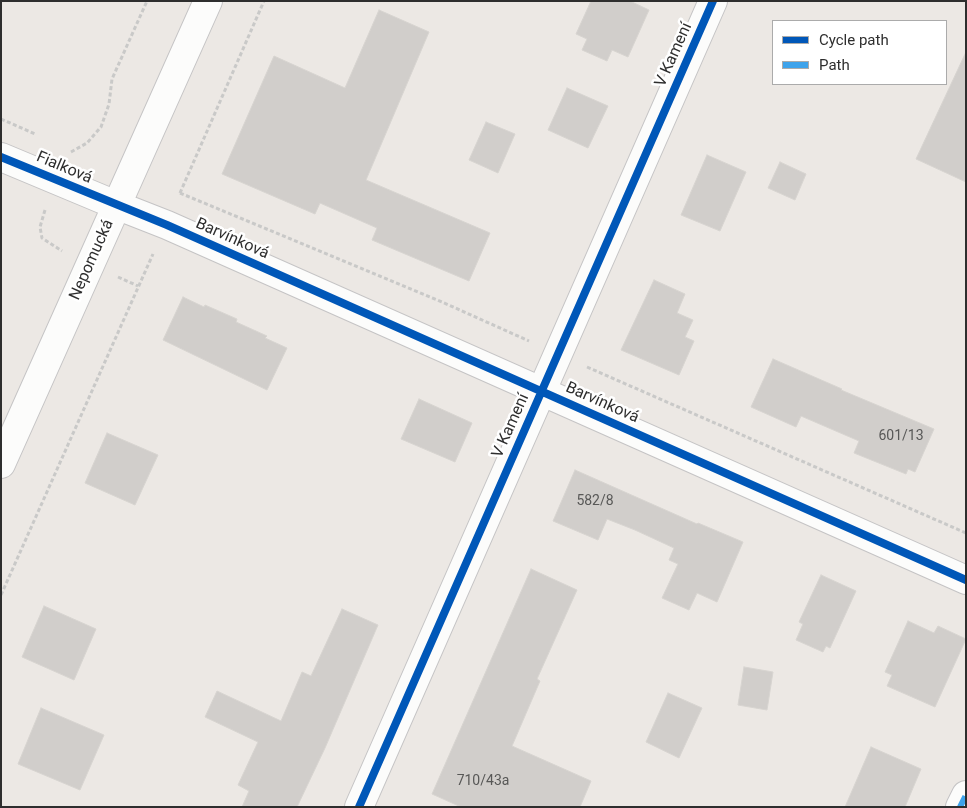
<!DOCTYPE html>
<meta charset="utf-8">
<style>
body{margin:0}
#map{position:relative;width:967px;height:808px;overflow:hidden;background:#ece8e4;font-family:Roboto,sans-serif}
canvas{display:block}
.frame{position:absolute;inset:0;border:2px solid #2e2e2e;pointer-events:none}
.legend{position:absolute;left:772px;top:20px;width:175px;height:65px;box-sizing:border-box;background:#fff;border:1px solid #ababab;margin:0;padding:6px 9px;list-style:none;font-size:15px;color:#2e2e2e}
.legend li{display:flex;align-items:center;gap:10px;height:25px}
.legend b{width:25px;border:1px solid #ababab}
</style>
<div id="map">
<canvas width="967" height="808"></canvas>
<div class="frame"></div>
<ul class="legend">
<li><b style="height:6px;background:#0057b8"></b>Cycle path</li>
<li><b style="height:6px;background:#3ea3eb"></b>Path</li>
</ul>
</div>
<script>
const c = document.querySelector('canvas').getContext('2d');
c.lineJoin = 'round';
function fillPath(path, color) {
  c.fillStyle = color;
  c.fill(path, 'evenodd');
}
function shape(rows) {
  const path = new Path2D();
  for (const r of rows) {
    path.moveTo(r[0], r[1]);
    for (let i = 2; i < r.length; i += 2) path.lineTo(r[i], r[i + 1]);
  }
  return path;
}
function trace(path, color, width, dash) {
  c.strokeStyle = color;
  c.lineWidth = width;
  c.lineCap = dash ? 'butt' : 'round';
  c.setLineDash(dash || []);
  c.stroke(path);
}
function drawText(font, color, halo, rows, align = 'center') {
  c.font = font + ' Roboto,sans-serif';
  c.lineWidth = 5;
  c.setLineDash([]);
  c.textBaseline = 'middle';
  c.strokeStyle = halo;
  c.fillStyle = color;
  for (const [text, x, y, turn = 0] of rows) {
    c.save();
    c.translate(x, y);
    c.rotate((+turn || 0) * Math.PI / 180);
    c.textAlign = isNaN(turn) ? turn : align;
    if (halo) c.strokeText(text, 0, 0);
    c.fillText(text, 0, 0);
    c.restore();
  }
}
const building = shape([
 [591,1,630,1,649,10,628,57,612,50,607,61,582,50,587,39,576,34,591,1],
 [379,10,429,32,366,180,490,233,469,281,372,240,377,228,320,203,315,214,222,174,274,56,345,88,379,10],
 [966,52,966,182,916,159,966,52],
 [567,88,608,106,588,148,548,130,567,88],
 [486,122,515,134,498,173,469,160,486,122],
 [707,155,746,172,720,231,681,215,707,155],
 [780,162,806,174,795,200,768,188,780,162],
 [654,280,685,294,677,313,693,320,685,337,694,341,679,375,621,350,654,280],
 [183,297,204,307,205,305,237,319,236,322,267,336,265,338,287,348,267,390,163,340,183,297],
 [773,359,842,389,841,390,934,429,915,472,908,469,906,474,854,453,859,441,801,416,796,427,751,407,773,359],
 [419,399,472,423,455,462,401,439,419,399],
 [107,433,158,455,135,505,85,483,107,433],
 [575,470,697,524,698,523,743,542,717,602,697,593,689,610,662,598,678,564,669,560,674,548,635,530,607,519,598,540,553,521,575,470],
 [531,569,577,590,537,679,540,681,512,746,591,781,580,807,461,807,432,794,531,569],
 [821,575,856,591,830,648,826,646,823,652,796,640,803,624,799,622,821,575],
 [44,606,96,629,74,680,22,657,44,606],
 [342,609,378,625,325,748,297,807,242,807,249,791,238,785,258,742,205,717,217,691,281,721,302,672,311,676,342,609],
 [908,621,934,633,938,626,966,639,935,707,887,686,892,675,885,672,908,621],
 [744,667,773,672,767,710,738,705,744,667],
 [668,693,702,708,679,758,646,742,668,693],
 [41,708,104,735,80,790,18,764,41,708],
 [871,747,921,769,905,807,845,807,871,747]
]);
fillPath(building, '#d1cecb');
trace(building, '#d7d4d0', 1);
const minor = shape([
 [1,157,116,205],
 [359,807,713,1],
 [960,807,966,795]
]);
const tertiary = shape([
 [116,205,167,225,966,580],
 [1,464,208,1]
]);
trace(minor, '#c5c4c5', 30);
trace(tertiary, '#c5c4c5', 30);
trace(shape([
 [1,119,35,134],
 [71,152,87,143,101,127,109,104,112,79,147,1],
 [180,193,442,302,529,341],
 [180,193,264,1],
 [45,210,40,227,42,238,62,251],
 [118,277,138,286],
 [587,367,966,533],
 [1,595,153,254]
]), '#c9c9c8', 3, [4, 2.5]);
trace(minor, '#fcfcfb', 28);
trace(tertiary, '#fcfcfb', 28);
trace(shape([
 [960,807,966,795]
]), '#3ea3eb', 6, [12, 6]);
trace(shape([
 [1,157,167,225,966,580],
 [359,807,713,1]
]), '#0057b8', 8);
drawText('14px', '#585857', null, [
 ["601/13",901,436],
 ["582/8",595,501],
 ["710/43a",483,781]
]);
drawText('16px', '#2e2e2e', '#fff', [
 ["V Kamení",674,55,-66],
 ["Fialková",64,168,23],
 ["Barvínková",232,239,24],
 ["Nepomucká",92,260,-66],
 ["Barvínková",602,403,24],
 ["V Kamení",511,426,-66]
]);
</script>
